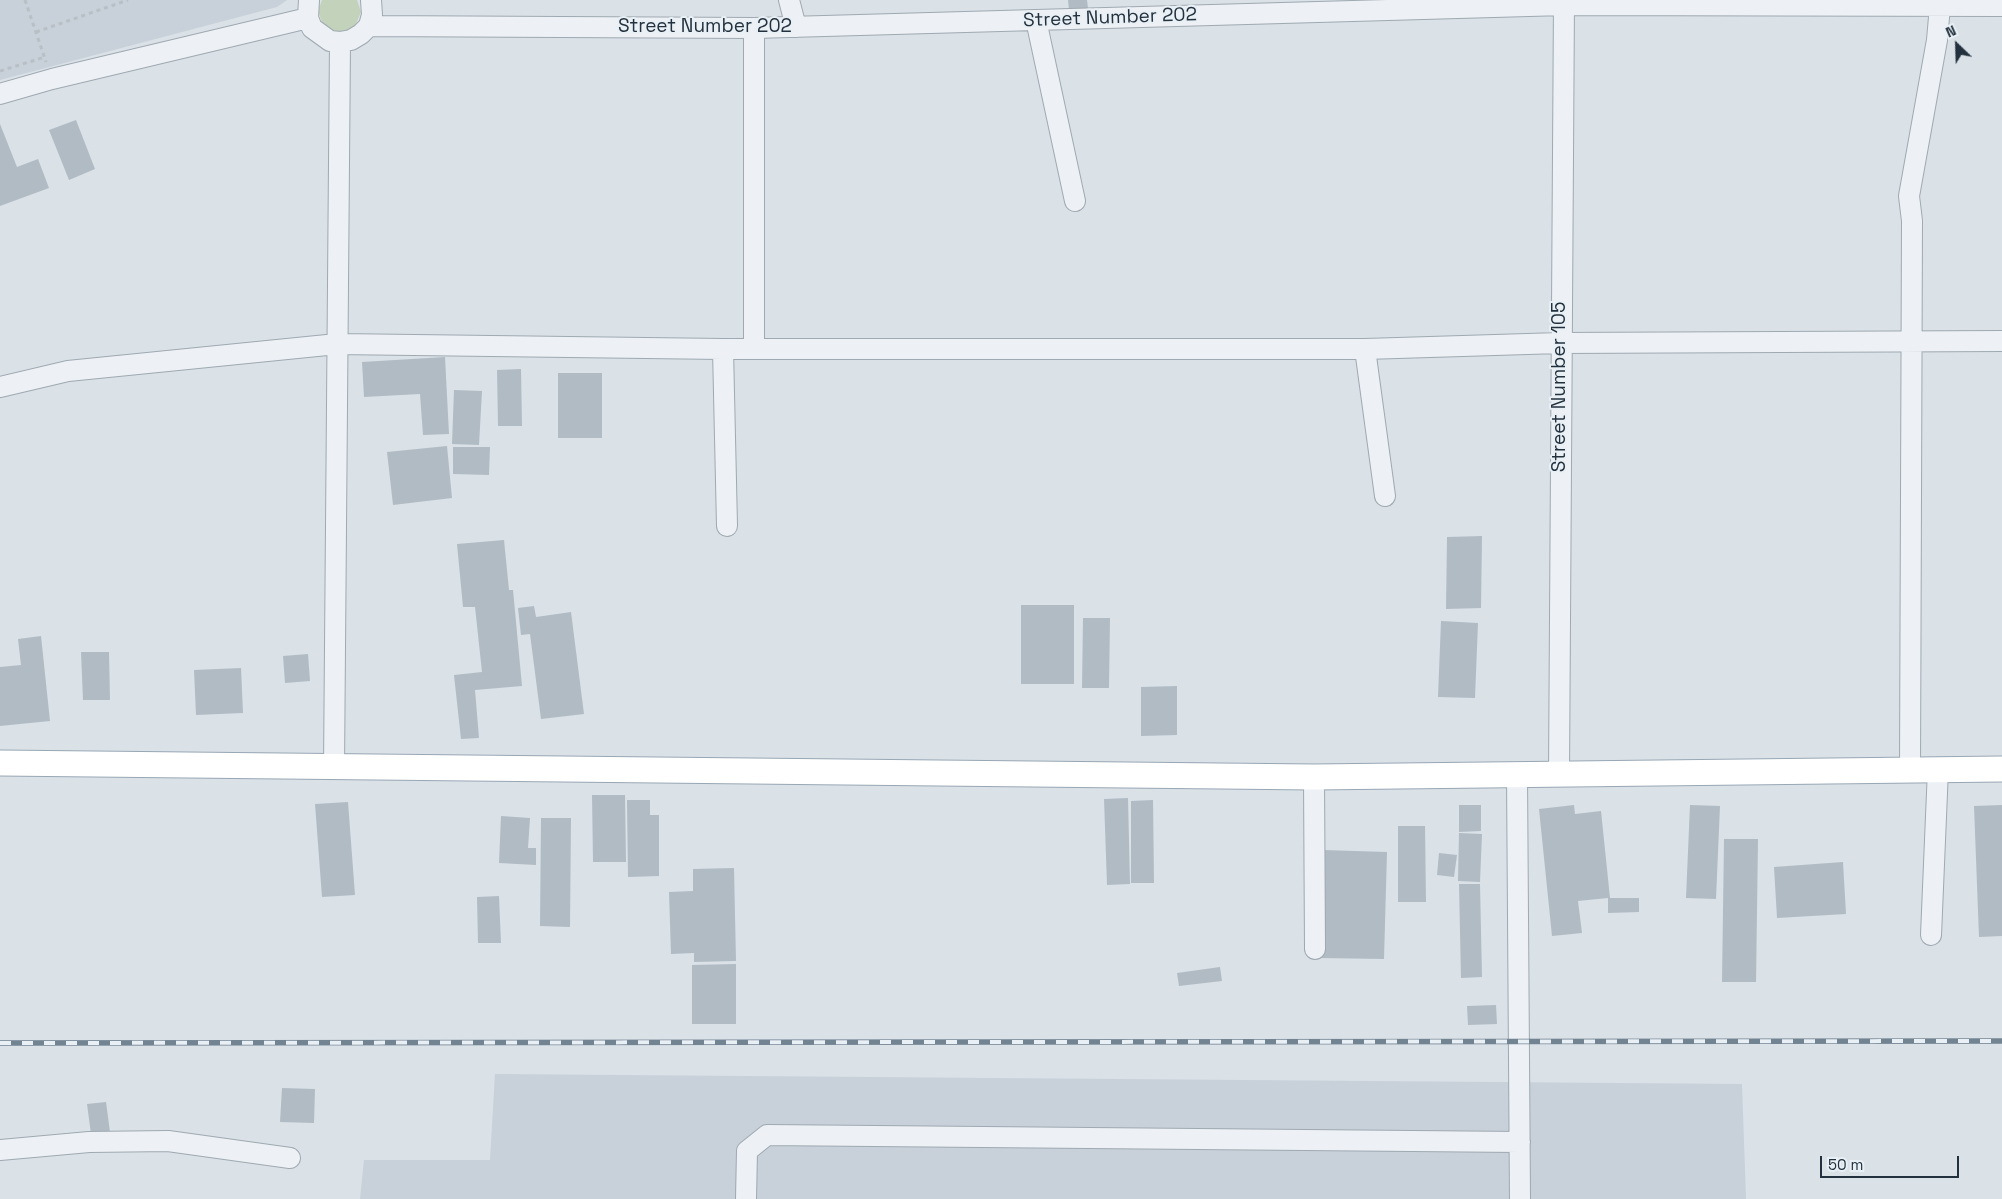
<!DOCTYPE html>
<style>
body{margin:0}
#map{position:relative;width:2002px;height:1199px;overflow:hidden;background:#dae1e7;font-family:"Space Grotesk",sans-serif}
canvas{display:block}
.north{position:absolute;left:1932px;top:20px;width:50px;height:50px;-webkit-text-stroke:4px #e9f0f5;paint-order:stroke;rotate:336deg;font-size:14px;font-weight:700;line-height:20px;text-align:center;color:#23313e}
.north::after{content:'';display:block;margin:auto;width:18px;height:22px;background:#23313e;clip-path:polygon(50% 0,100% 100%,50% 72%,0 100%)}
.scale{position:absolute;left:1820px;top:1156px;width:139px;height:22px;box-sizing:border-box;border:2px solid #23313e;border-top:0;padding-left:6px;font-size:15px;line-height:18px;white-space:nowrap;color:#23313e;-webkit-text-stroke:4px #e9f0f5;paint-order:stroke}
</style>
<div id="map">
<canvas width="2002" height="1199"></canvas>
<div class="north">N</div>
<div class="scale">50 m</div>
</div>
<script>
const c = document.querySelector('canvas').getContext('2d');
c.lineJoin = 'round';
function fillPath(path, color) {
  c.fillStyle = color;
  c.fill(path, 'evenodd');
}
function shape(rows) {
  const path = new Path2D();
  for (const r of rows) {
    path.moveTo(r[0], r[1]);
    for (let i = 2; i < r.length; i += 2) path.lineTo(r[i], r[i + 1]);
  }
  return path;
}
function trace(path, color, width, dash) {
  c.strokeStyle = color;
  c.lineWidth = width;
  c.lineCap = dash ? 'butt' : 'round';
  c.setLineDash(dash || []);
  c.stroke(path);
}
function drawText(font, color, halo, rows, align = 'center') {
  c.font = font + ' "Space Grotesk",sans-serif';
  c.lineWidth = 4;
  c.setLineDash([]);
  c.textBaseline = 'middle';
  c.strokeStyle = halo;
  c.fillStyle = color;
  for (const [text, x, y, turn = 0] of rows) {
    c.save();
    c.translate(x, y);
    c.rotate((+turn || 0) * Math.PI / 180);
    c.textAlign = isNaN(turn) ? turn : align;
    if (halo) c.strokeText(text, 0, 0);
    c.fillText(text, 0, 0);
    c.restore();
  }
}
fillPath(shape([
 [0,0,287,0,277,7,0,80],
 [495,1074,1742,1084,1746,1199,360,1199,364,1160,490,1160]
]), '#c8d0d9');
fillPath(shape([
 [322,0,357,0,361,12,355,26,343,33,335,32,323,25,318,11]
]), '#c3d2ba');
fillPath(shape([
 [1068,0,1087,0,1088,8,1069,10],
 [76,120,95,169,69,180,49,130],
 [0,124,17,167,38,159,49,188,0,206],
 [445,357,449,434,423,435,420,394,364,397,362,362],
 [521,369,522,426,498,426,497,370],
 [558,373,602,373,602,438,558,438],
 [454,390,482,391,479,445,452,444],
 [447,446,452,498,393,505,387,452],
 [453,447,490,447,489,475,453,474],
 [1482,536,1481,608,1446,609,1447,537],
 [504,540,509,590,513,590,522,686,475,690,479,738,461,739,454,675,482,672,475,607,463,607,457,544],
 [1021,605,1074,605,1074,684,1021,684],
 [534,606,536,617,571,612,584,714,541,719,530,634,521,635,518,608],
 [1083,618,1110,618,1109,688,1082,688],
 [1441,621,1478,623,1475,698,1438,697],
 [41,636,50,721,0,726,0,667,21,665,18,639],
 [81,652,109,652,110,700,83,700],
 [308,654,310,681,285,683,283,656],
 [241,668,243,713,196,715,194,670],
 [1177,686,1177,735,1141,736,1141,687],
 [592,795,625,795,626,862,593,862],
 [1128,798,1130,884,1107,885,1104,799],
 [627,800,650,800,650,815,659,815,659,876,628,877],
 [1153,800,1154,883,1131,883,1131,801],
 [348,802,355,895,322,897,315,804],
 [1459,805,1481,805,1481,831,1459,832],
 [1574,805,1575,814,1601,811,1610,898,1639,898,1639,912,1608,913,1608,898,1578,901,1582,933,1552,936,1539,809],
 [1690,805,1720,806,1716,899,1686,898],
 [2002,805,2002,936,1979,937,1974,806],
 [501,816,530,818,528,848,536,848,536,865,499,863],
 [541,818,571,818,570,927,540,926],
 [1398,826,1425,826,1426,902,1398,902],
 [1459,833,1482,834,1480,882,1458,881],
 [1724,839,1758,839,1756,982,1722,982],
 [1323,850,1387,852,1384,959,1320,958],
 [1439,853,1457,855,1454,877,1437,875],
 [1843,862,1846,914,1777,918,1774,867],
 [734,868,736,961,694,962,694,953,671,954,669,892,693,891,693,869],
 [1459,884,1480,884,1482,977,1461,978],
 [499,896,501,943,478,943,477,897],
 [736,964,736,1024,692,1024,692,965],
 [1220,967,1222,981,1179,986,1177,973],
 [1496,1005,1497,1024,1468,1025,1467,1006],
 [282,1088,315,1089,314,1123,280,1122],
 [106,1102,110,1132,91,1134,87,1104]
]), '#b1bbc4');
const minor = shape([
 [309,0,308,18,312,28,330,41,340,42,351,40,361,34,369,26,372,15,371,0],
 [789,0,796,27],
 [1036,20,1075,201],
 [369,26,754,28,1564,5,2002,6],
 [0,94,52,79,308,18],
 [754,347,754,28],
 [723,349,727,526],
 [1365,349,1385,496],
 [0,387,68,371,337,344,723,349,1365,349,1560,343,2002,341],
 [334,768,340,42],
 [1910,768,1912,221,1909,196,1937,40,1940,6],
 [1559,774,1564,0],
 [1517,775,1520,1199],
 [1314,777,1315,949],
 [1931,935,1938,769],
 [0,1150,89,1142,168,1141,290,1158],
 [746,1199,747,1151,767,1135,1520,1142]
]);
const major = shape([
 [0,763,1314,777,2002,769]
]);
trace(minor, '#9fa9b1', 22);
trace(major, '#98a7b4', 27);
trace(shape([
 [25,0,46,62],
 [36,32,128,0],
 [0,71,45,57]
]), '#b8bfc5', 3, [4, 4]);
trace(minor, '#edf1f5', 20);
trace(major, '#fff', 25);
const rail = shape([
 [0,1043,2002,1041]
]);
trace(rail, '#728392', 5.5);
trace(rail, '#e9f0f5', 4, [11]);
drawText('19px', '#23313e', '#e9f0f5', [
 ["Street Number 202",1110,18,-2],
 ["Street Number 202",705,27],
 ["Street Number 105",1560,387,-90]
]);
</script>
